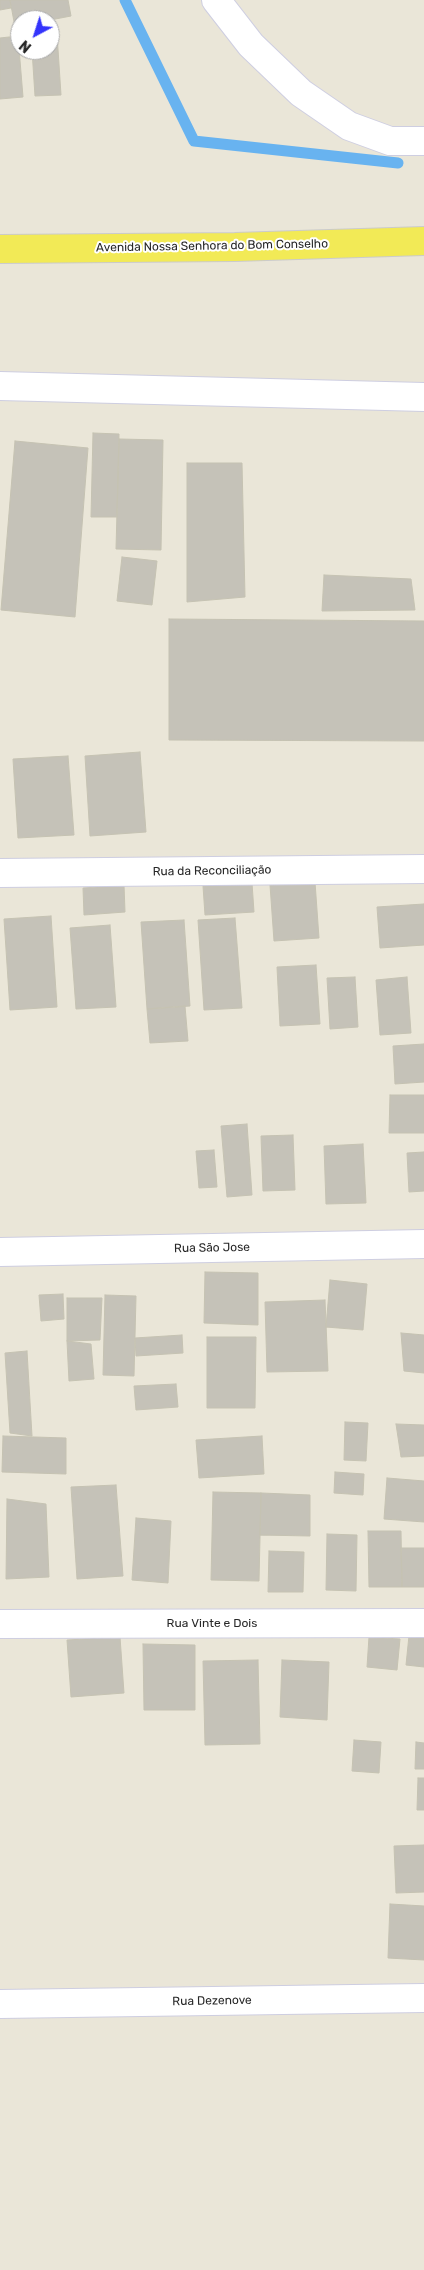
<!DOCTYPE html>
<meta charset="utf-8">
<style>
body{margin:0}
#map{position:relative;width:424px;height:2270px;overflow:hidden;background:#eae6d8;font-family:Rubik,sans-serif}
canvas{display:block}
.north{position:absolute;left:10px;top:10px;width:50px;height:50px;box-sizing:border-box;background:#fff;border:1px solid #a9a9a9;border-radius:50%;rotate:220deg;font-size:14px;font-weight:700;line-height:20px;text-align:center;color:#272727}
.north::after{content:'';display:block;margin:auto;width:18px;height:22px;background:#3434fc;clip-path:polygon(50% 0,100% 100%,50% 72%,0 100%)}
</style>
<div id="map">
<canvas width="424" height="2270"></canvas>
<div class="north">N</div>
</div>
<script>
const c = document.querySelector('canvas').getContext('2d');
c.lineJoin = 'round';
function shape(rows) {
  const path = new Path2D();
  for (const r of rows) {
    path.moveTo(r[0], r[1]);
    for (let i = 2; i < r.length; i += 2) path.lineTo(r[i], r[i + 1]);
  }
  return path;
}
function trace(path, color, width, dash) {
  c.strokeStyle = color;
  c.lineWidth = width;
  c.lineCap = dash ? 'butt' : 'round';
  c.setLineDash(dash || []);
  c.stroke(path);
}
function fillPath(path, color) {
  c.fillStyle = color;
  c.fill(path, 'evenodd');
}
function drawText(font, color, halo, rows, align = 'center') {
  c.font = font + ' Rubik,sans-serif';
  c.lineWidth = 4;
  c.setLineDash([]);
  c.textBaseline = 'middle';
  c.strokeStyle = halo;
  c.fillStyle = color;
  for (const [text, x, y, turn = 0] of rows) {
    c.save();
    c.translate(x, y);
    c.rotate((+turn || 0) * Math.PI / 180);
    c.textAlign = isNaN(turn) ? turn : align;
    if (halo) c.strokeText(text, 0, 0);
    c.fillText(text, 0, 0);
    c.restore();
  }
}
trace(shape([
 [125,0,194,141,398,163]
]), '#68b3f0', 11);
const building = shape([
 [0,0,10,0,11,8,0,10,0,0],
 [10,0,68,0,71,16,50,20,20,20,20,26,15,27,10,0],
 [57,34,61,95,35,96,32,50,50,50,50,35,57,34],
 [18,36,23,97,0,99,0,38,18,36],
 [93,433,119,434,117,517,91,517,93,433],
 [119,439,163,440,161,550,116,549,119,439],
 [15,441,88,448,75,617,1,610,15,441],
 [187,463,242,463,245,597,187,602,187,463],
 [122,557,157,561,152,605,117,601,122,557],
 [324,575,411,579,415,610,322,611,324,575],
 [169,619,424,621,424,741,169,740,169,619],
 [140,752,146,832,90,836,85,756,140,752],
 [68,756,74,835,18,838,13,759,68,756],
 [315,882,319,938,274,941,270,885,315,882],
 [252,883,254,912,205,915,203,886,252,883],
 [124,885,125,912,84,915,83,888,124,885],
 [424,904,424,945,380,948,377,907,424,904],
 [51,916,57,1007,10,1010,4,919,51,916],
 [235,918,242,1008,204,1010,198,920,235,918],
 [184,920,190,1006,147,1009,141,922,184,920],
 [110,925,116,1007,76,1009,70,928,110,925],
 [316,965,320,1024,280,1026,277,967,316,965],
 [355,977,358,1027,330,1029,327,978,355,977],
 [407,977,411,1033,380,1035,376,980,407,977],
 [185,1006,188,1041,150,1043,147,1009,185,1006],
 [424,1044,424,1082,395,1084,393,1046,424,1044],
 [390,1095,424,1095,424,1133,389,1133,390,1095],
 [247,1124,252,1195,227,1197,221,1126,247,1124],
 [293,1135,295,1190,263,1191,261,1136,293,1135],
 [363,1144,366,1203,326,1204,324,1146,363,1144],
 [214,1150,217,1187,199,1188,196,1151,214,1150],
 [424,1152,424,1191,409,1192,407,1153,424,1152],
 [205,1272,258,1273,258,1325,204,1323,205,1272],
 [330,1280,367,1284,363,1330,326,1327,330,1280],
 [63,1294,64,1319,41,1321,39,1295,63,1294],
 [105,1295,136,1296,134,1376,103,1375,105,1295],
 [67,1298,102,1298,100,1340,67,1341,67,1298],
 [325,1300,328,1371,267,1372,265,1302,325,1300],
 [401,1333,424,1335,424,1373,404,1371,401,1333],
 [182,1335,183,1353,136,1356,135,1338,182,1335],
 [207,1337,256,1337,255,1408,207,1408,207,1337],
 [67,1341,91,1344,94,1379,69,1381,67,1341],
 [27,1351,32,1436,10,1433,5,1353,27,1351],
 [176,1384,178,1407,136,1410,134,1386,176,1384],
 [345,1422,368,1423,366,1461,344,1460,345,1422],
 [396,1424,424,1425,424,1456,401,1457,396,1424],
 [3,1436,66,1438,66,1474,2,1472,3,1436],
 [262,1436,264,1474,199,1478,196,1440,262,1436],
 [335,1472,364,1474,363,1495,334,1493,335,1472],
 [387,1478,424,1481,424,1522,384,1519,387,1478],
 [116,1485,123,1576,77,1579,71,1487,116,1485],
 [213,1492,261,1493,259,1581,211,1580,213,1492],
 [261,1493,310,1495,310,1536,260,1535,261,1493],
 [7,1499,46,1504,49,1577,6,1579,7,1499],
 [136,1518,171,1521,168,1583,132,1580,136,1518],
 [368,1531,401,1531,402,1587,369,1587,368,1531],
 [327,1534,357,1535,356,1591,326,1590,327,1534],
 [401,1548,424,1548,424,1587,402,1587,401,1548],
 [269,1551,304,1552,303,1592,268,1592,269,1551],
 [410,1626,424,1627,424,1667,406,1665,410,1626],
 [120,1637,124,1693,71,1697,67,1640,120,1637],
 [369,1637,400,1639,397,1670,367,1667,369,1637],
 [143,1644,195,1645,195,1710,144,1710,143,1644],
 [258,1660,260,1744,205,1745,203,1661,258,1660],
 [282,1660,329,1662,327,1720,280,1717,282,1660],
 [354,1740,381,1742,379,1773,352,1771,354,1740],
 [416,1742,424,1743,424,1769,415,1769,416,1742],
 [418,1778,424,1778,424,1810,417,1810,418,1778],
 [424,1845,424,1892,396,1893,394,1846,424,1845],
 [390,1904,424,1906,424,1960,388,1958,390,1904]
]);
fillPath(building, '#c5c2b8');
trace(building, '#c5c2b2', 1);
const minor = shape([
 [216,0,251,45,301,93,349,126,390,141,424,141],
 [0,386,424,397],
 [0,873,424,869],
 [0,1252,424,1244],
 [0,1624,424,1623],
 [0,2004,424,1998]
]);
const major = shape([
 [0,249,235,247,424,241]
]);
trace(minor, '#cecee1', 30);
trace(major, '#cbcbcb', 30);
trace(minor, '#fff', 28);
trace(major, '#f2ea56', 28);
drawText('12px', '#272727', '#fff', [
 ["Avenida Nossa Senhora do Bom Conselho",212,246,-1],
 ["Rua da Reconciliação",212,871,-1],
 ["Rua São Jose",212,1248,-1],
 ["Rua Vinte e Dois",212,1624],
 ["Rua Dezenove",212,2001,-1]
]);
</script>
